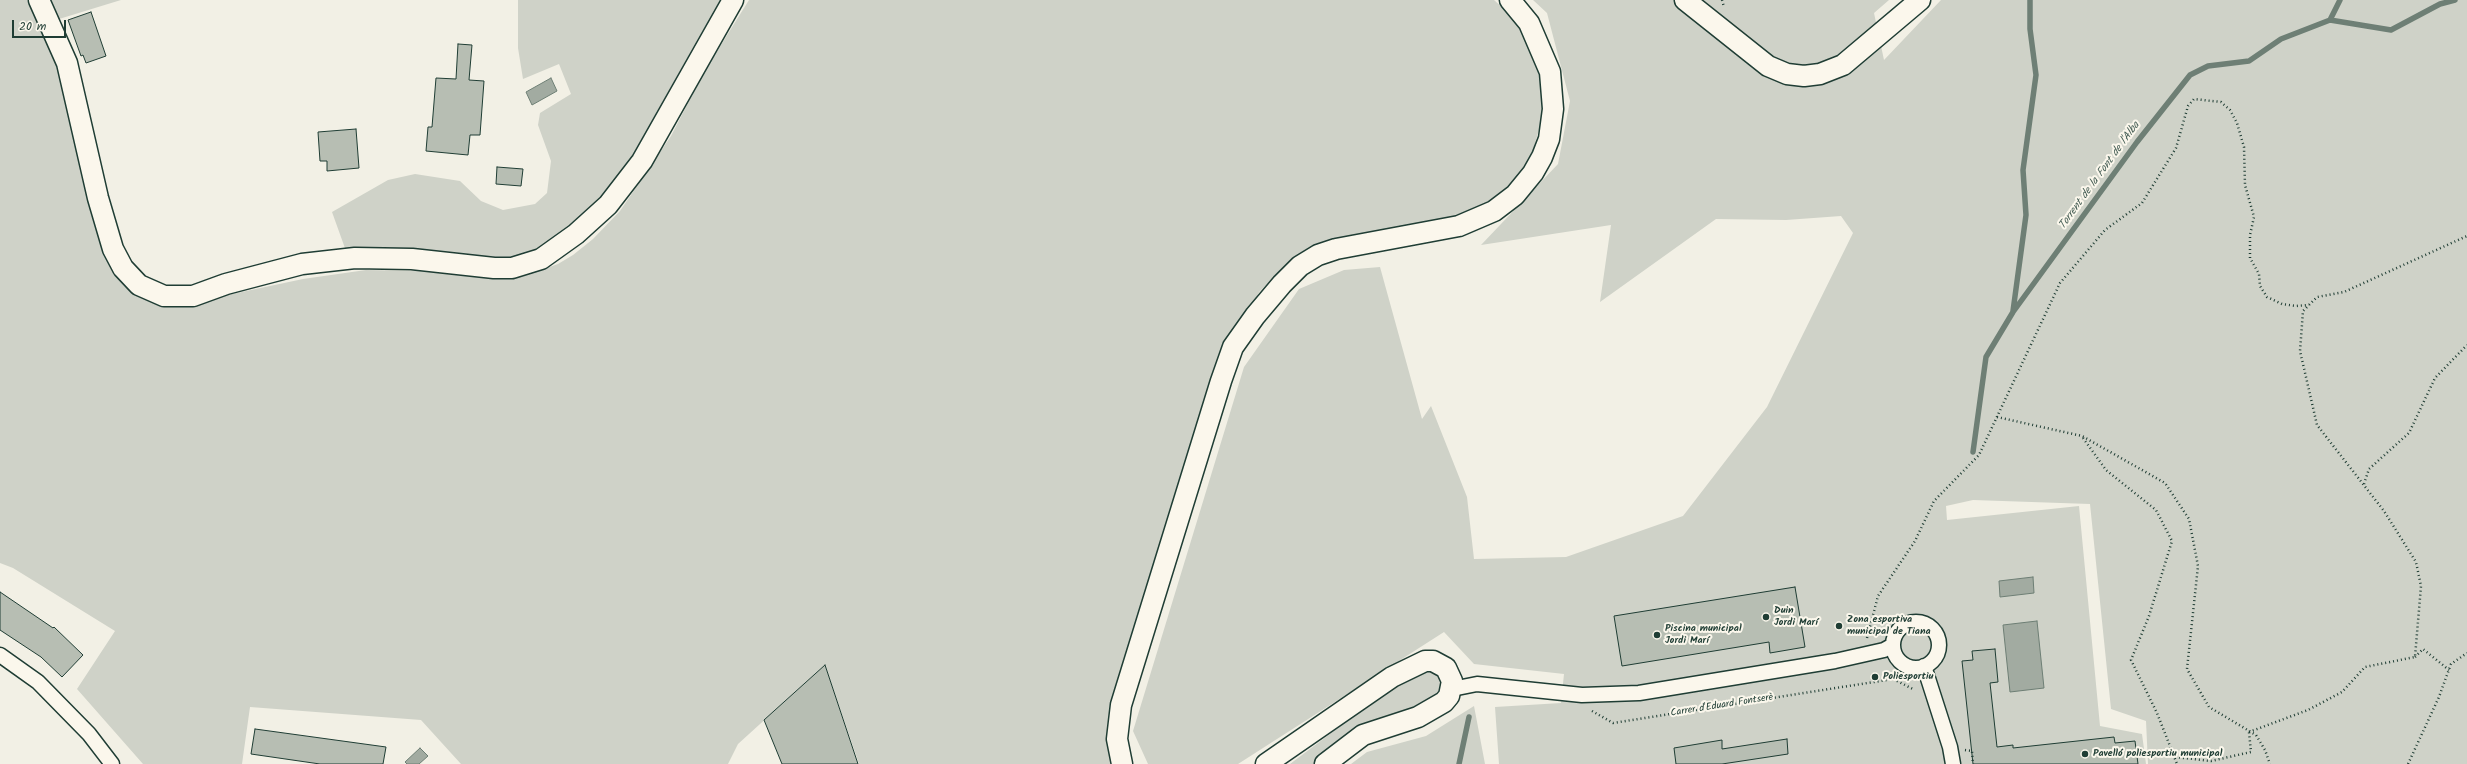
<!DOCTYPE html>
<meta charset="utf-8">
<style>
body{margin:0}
#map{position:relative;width:2467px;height:764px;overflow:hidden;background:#f2f0e5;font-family:Kalam,sans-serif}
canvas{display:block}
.scale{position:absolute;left:12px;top:20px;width:54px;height:18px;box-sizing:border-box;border:2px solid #1f3d34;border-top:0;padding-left:5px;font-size:12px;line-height:14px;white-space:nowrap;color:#1f3d34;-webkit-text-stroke:3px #fbf7ec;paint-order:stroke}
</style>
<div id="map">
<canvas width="2467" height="764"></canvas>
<div class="scale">20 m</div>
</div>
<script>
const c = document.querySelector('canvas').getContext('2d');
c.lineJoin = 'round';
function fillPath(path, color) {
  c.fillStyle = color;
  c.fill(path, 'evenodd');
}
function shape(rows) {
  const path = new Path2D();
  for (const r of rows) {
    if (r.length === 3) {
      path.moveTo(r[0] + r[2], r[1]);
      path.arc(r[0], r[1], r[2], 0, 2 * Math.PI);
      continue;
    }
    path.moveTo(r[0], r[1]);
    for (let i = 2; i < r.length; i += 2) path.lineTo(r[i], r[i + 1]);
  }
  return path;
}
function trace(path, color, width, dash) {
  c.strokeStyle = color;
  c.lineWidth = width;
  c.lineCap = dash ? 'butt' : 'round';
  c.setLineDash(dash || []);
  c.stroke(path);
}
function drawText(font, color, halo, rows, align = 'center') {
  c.font = font + ' Kalam,sans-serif';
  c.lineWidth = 4;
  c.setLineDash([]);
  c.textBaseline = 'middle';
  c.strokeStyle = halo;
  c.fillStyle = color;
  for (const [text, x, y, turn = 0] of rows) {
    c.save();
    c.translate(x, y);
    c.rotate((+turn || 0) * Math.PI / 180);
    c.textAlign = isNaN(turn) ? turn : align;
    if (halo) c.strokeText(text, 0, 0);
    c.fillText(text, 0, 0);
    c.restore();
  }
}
fillPath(shape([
 [0,0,27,0,45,32,60,68,118,275,204,300,303,279,366,270,423,271,492,277,521,277,558,264,573,255,593,239,620,211,671,136,704,72,749,0,1494,0,1516,20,1535,50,1541,72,1543,99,1541,123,1533,150,1521,174,1500,195,1472,212,1284,268,1260,291,1243,318,1211,386,1116,686,1109,715,1107,737,1113,764,859,764,825,665,738,744,728,764,461,764,421,720,250,707,242,764,143,764,77,689,115,631,13,568,0,563],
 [48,0,121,0,59,19],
 [518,0,722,0,700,35,631,158,593,210,541,249,511,258,482,259,346,251,332,212,388,180,415,174,460,181,481,201,503,210,535,204,547,193,551,161,538,125,540,113,571,94,559,64,523,79,518,48],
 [1533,0,1889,0,1874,13,1884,60,1941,0,2467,0,2467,764,2148,764,2146,721,2111,709,2090,504,1973,500,1946,506,1947,520,2079,506,2100,726,2142,734,2146,764,1499,764,1495,707,1561,703,1564,674,1474,664,1444,632,1238,764,1148,764,1133,731,1244,367,1299,289,1344,270,1380,267,1422,419,1431,406,1467,497,1474,559,1566,557,1683,516,1767,407,1853,233,1841,216,1786,220,1716,219,1600,302,1611,225,1481,245,1558,164,1570,101,1547,13],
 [1427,668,1437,672,1444,686,1436,698,1320,764,1290,764,1411,673],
 [1474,706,1485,764,1351,764,1367,752,1426,736]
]), '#cfd2c8');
const water = shape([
 [551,78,557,91,532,105,526,92,551,78],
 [2033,577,2034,593,2000,597,1999,581,2033,577],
 [2037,621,2044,688,2010,692,2003,625,2037,621],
 [420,748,428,756,419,764,407,764,405,762,420,748]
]);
fillPath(water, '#a2aba1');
trace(water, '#6e7f75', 1);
trace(shape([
 [2330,20,2391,30,2440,4,2455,0],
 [2013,311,2026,215,2023,170,2036,75,2030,29,2030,0],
 [1973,452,1986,357,2013,312,2137,142,2190,75,2208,66,2249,61,2281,39,2330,20,2340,0],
 [1459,764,1469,717]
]), '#6e7f75', 5.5);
const building = shape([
 [91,12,106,56,86,63,83,55,81,56,68,20,91,12],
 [458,44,472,45,469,80,484,81,480,135,470,135,468,155,426,151,428,127,432,127,436,78,456,79,458,44],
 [356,129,359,168,327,171,327,161,320,161,318,132,356,129],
 [497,167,523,169,521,186,496,184,497,167],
 [1795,587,1805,647,1770,653,1769,642,1622,666,1614,616,1795,587],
 [0,592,53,628,54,627,83,655,62,677,41,657,0,630,0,592],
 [1995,649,1998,682,1990,683,1997,747,2013,745,2013,748,2114,737,2115,743,2135,741,2138,764,1973,764,1962,661,1973,660,1972,651,1995,649],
 [825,665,858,764,782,764,764,720,825,665],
 [255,729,386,747,383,764,320,764,251,754,255,729],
 [1787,739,1788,754,1722,764,1676,764,1674,748,1722,740,1722,749,1787,739]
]);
fillPath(building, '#b7beb3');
trace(building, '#1f3d34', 1);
const street = shape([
 [1916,645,23],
 [0,655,38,682,89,734,112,764],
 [1924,666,1950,747,1953,764],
 [1452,689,1477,684,1582,695,1639,693,1835,661,1884,650,1893,645]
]);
const secondary = shape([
 [39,0,67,63,98,198,113,249,123,268,139,285,164,296,193,296,226,284,302,264,355,258,412,259,494,268,512,268,541,259,576,234,608,205,642,161,733,0],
 [1685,0,1768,66,1787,74,1804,76,1820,74,1843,65,1920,0],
 [1122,764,1117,739,1121,705,1221,381,1233,347,1255,316,1282,284,1300,266,1318,255,1336,249,1459,226,1494,211,1515,195,1533,173,1542,157,1549,139,1553,109,1550,72,1529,23,1510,0],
 [1266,764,1392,677,1425,661,1433,661,1446,668,1452,681,1449,696,1444,702,1418,717,1363,735,1325,764]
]);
trace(street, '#1f3d34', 17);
trace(secondary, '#1f3d34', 23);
trace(shape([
 [1722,0,1724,7],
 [1997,417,2082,436,2165,483,2189,519,2198,566,2187,669,2209,707,2256,735,2265,750,2270,764],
 [2083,438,2106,470,2156,510,2172,541,2149,616,2131,660,2157,713,2177,764],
 [2364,484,2369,469,2409,433,2435,378,2467,345],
 [1867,638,1878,596,1915,541,1934,501,1979,455,2060,283,2105,230,2142,203,2176,148,2188,106,2194,99,2221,102,2230,110,2237,123,2244,147,2245,185,2254,217,2250,235,2250,258,2259,274,2260,286,2267,297,2282,304,2296,306,2309,305],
 [2415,657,2423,649,2449,670],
 [1592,711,1613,723,1893,679,1913,689],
 [2249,732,2308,710,2342,692,2365,667,2415,657,2421,586,2416,562,2384,511,2317,425,2300,351,2303,311,2317,297,2344,292,2467,236],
 [1965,750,1972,751,1973,764],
 [2175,757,2211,761,2251,752,2249,732],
 [2408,764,2439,697,2451,664,2467,653]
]), '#1f3d34', 2.5, [1, 3]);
trace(street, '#fbf7ec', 14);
trace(secondary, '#fbf7ec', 20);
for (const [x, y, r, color] of [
 [1766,617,4,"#1f3d34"],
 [1839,626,4,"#1f3d34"],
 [1657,635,4,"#1f3d34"],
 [1875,677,4,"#1f3d34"],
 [2085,754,4,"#1f3d34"]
]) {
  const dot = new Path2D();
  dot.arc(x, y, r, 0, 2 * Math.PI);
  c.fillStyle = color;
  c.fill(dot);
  trace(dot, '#fbf7ec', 1.5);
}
drawText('bold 10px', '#1f3d34', '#fbf7ec', [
 ["Duin",1774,611],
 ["Jordi Marí",1774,623],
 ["Zona esportiva",1847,620],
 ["municipal de Tiana",1847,632],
 ["Piscina municipal",1665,629],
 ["Jordi Marí",1665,641],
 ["Poliesportiu",1883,677],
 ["Pavelló poliesportiu municipal",2093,754]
], 'left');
drawText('10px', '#1f3d34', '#fbf7ec', [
 ["Carrer d'Eduard Fontserè",1722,706,-9]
]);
drawText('italic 11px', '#465e55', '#fbf7ec', [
 ["Torrent de la Font de l'Alba",2100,176,-54]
]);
</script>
